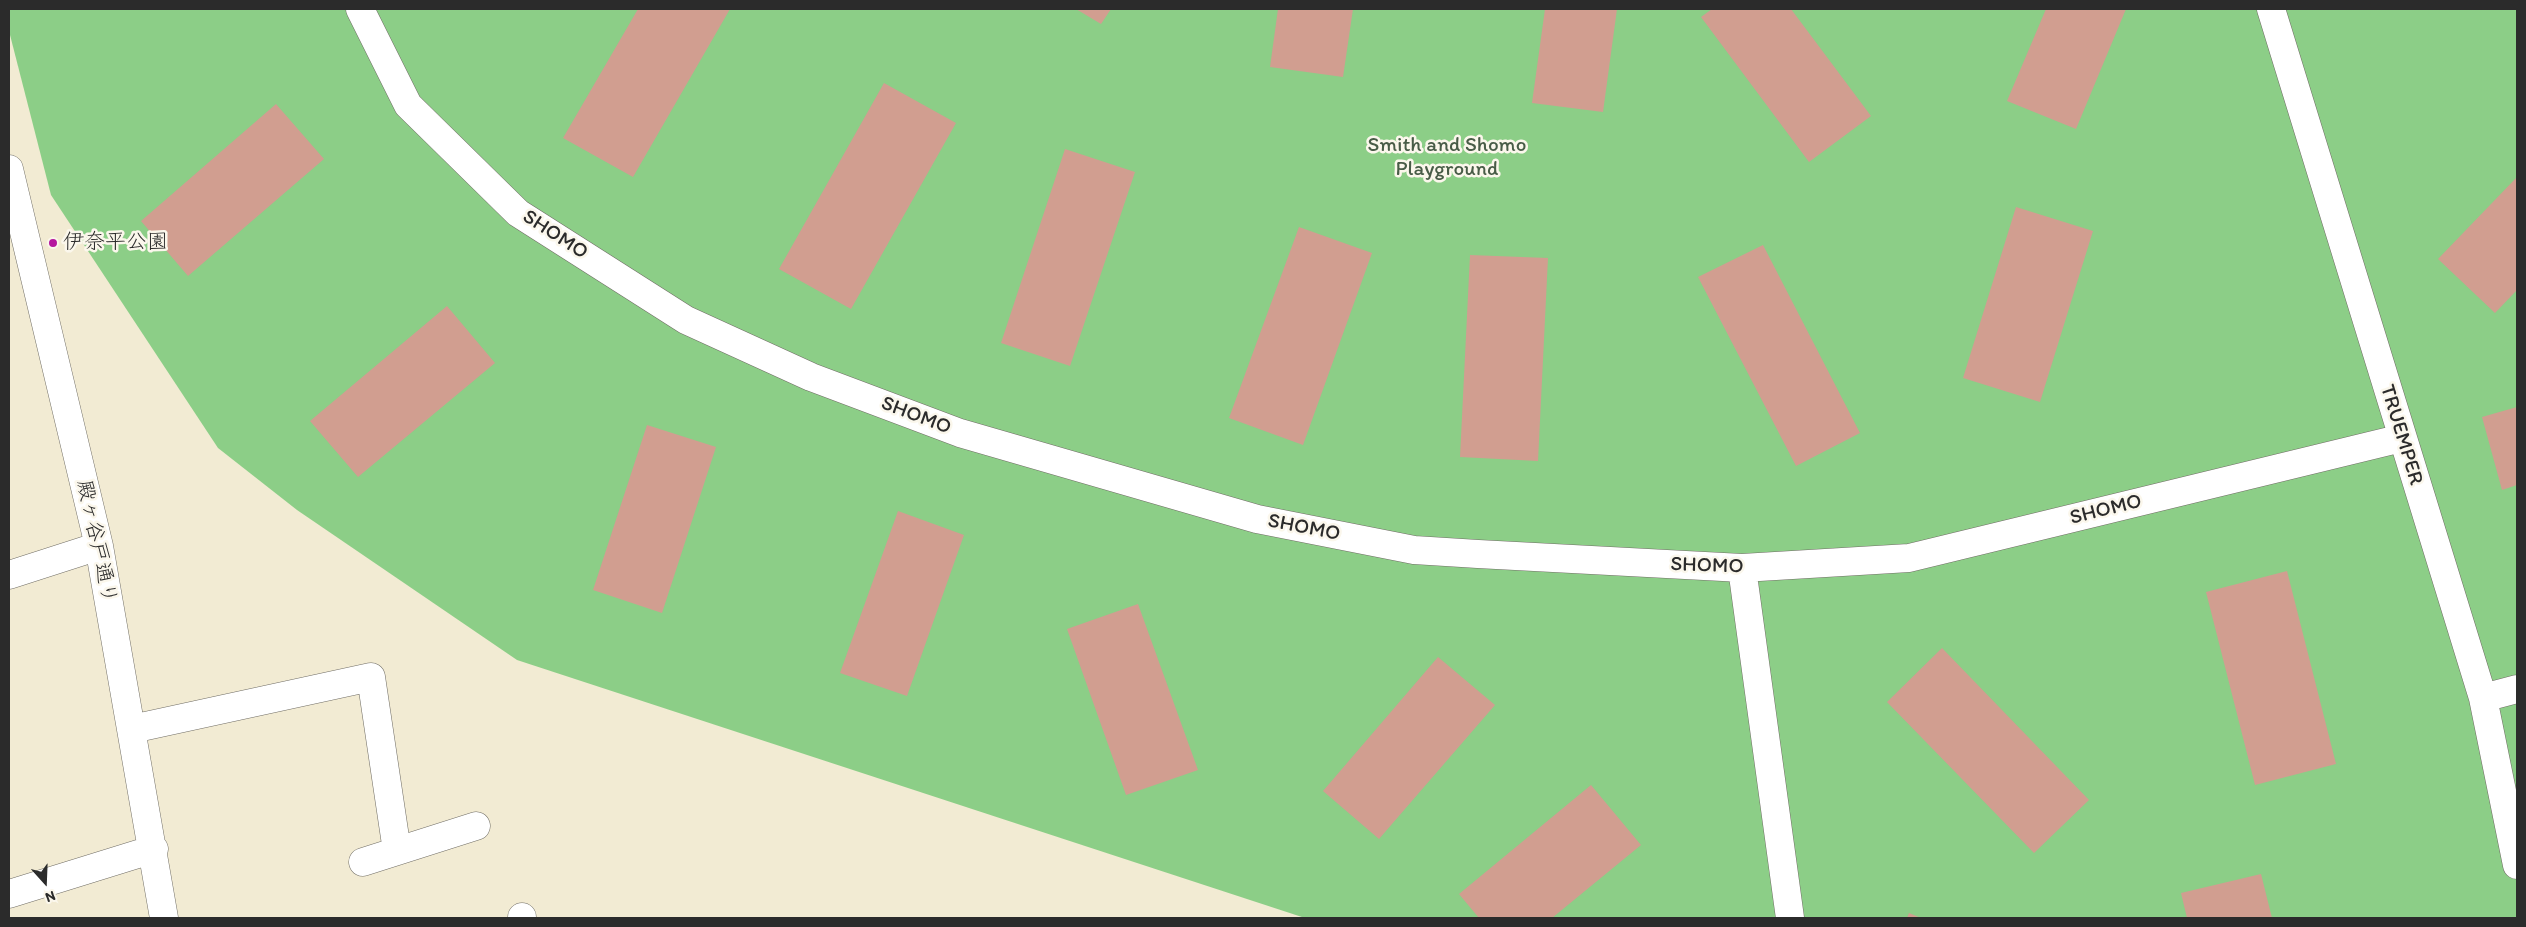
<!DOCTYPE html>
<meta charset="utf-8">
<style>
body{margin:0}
#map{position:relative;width:2526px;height:927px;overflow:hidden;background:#f2ebd3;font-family:Itim,sans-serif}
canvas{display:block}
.frame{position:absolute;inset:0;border:10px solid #2b2b2b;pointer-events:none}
.north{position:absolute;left:20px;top:857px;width:50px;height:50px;-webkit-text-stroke:4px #fbf7ec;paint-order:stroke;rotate:160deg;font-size:14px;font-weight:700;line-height:20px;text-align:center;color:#2b2b2b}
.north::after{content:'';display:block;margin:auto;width:18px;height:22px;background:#2b2b2b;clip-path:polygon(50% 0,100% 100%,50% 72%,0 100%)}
</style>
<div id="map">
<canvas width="2526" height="927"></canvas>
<div class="frame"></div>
<div class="north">N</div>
</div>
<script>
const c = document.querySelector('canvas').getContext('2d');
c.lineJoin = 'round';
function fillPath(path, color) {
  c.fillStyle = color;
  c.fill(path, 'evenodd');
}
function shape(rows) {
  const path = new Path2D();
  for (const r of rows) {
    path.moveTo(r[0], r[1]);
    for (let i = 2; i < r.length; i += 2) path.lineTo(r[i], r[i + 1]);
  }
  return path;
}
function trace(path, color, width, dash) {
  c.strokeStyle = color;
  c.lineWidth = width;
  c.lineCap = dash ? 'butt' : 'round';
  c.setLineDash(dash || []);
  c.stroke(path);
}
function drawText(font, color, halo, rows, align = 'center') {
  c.font = font + ' Itim,"Klee One",sans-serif';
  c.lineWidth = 5;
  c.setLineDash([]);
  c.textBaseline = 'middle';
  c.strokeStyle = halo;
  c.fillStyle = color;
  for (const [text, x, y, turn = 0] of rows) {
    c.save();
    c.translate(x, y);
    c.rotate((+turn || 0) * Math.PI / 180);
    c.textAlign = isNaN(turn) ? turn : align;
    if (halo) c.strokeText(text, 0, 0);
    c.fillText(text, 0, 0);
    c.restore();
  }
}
fillPath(shape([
 [9,9,2517,9,2517,918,1305,918,517,660,297,510,218,448,51,195,9,31]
]), '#8cce87');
fillPath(shape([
 [638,9,730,9,633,177,563,138],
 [1076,9,1111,9,1101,24],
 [1278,9,1353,9,1343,77,1270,67],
 [1545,9,1617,9,1603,112,1532,103],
 [1712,9,1791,9,1871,116,1809,162,1701,17],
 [2046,9,2126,9,2076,129,2007,101],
 [884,83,956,123,851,309,779,269],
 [276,104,324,159,188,276,141,221],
 [1065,149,1135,172,1070,366,1001,343],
 [2517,177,2517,290,2495,313,2438,259],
 [2016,207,2093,231,2040,402,1963,378],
 [1299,227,1372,253,1303,445,1229,418],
 [1763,245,1860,433,1796,466,1698,277],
 [1470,255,1548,258,1538,461,1460,457],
 [447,306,495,363,358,477,310,421],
 [2517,407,2517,485,2502,490,2482,417],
 [647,425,716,447,662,613,593,590],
 [898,511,964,535,907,696,840,673],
 [2287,571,2336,764,2255,785,2206,592],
 [1138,604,1198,770,1126,795,1067,629],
 [1942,648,2089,800,2034,853,1887,702],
 [1438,657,1495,705,1379,839,1323,791],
 [1591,785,1641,845,1552,918,1479,918,1459,894],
 [2261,874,2272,918,2187,918,2181,893],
 [1909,913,1921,918,1907,918]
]), '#d19e90');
const minor = shape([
 [360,9,408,105,518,213,686,320,811,377,960,433,1257,519,1414,550,1478,554,1742,568,1909,558,2402,438],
 [2271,9,2483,698,2517,865],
 [9,169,99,546,164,918],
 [1742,568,1790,918],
 [9,575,99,546],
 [2483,698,2517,689],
 [132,729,371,677,397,851],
 [363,862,476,826],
 [9,894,154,849],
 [522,917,522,918]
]);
trace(minor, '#716e66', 29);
trace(minor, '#fff', 28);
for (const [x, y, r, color] of [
 [53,243,5,"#b5179e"]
]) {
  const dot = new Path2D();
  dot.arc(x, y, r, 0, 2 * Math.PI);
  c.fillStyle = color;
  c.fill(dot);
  trace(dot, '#fbf7ec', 2);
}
drawText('21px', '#485c47', '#fbf7ec', [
 ["Smith and Shomo",1447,146],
 ["Playground",1447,170]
]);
drawText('21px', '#2b2b2b', '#fbf7ec', [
 ["SHOMO",555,235,33],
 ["SHOMO",916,416,21],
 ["TRUEMPER",2401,435,73],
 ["SHOMO",2106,510,-14],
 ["SHOMO",1304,528,11],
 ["殿ヶ谷戸通り",96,542,78],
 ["SHOMO",1707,566,2]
]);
drawText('21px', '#2b2b2b', '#fbf7ec', [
 ["伊奈平公園",63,243]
], 'left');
</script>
